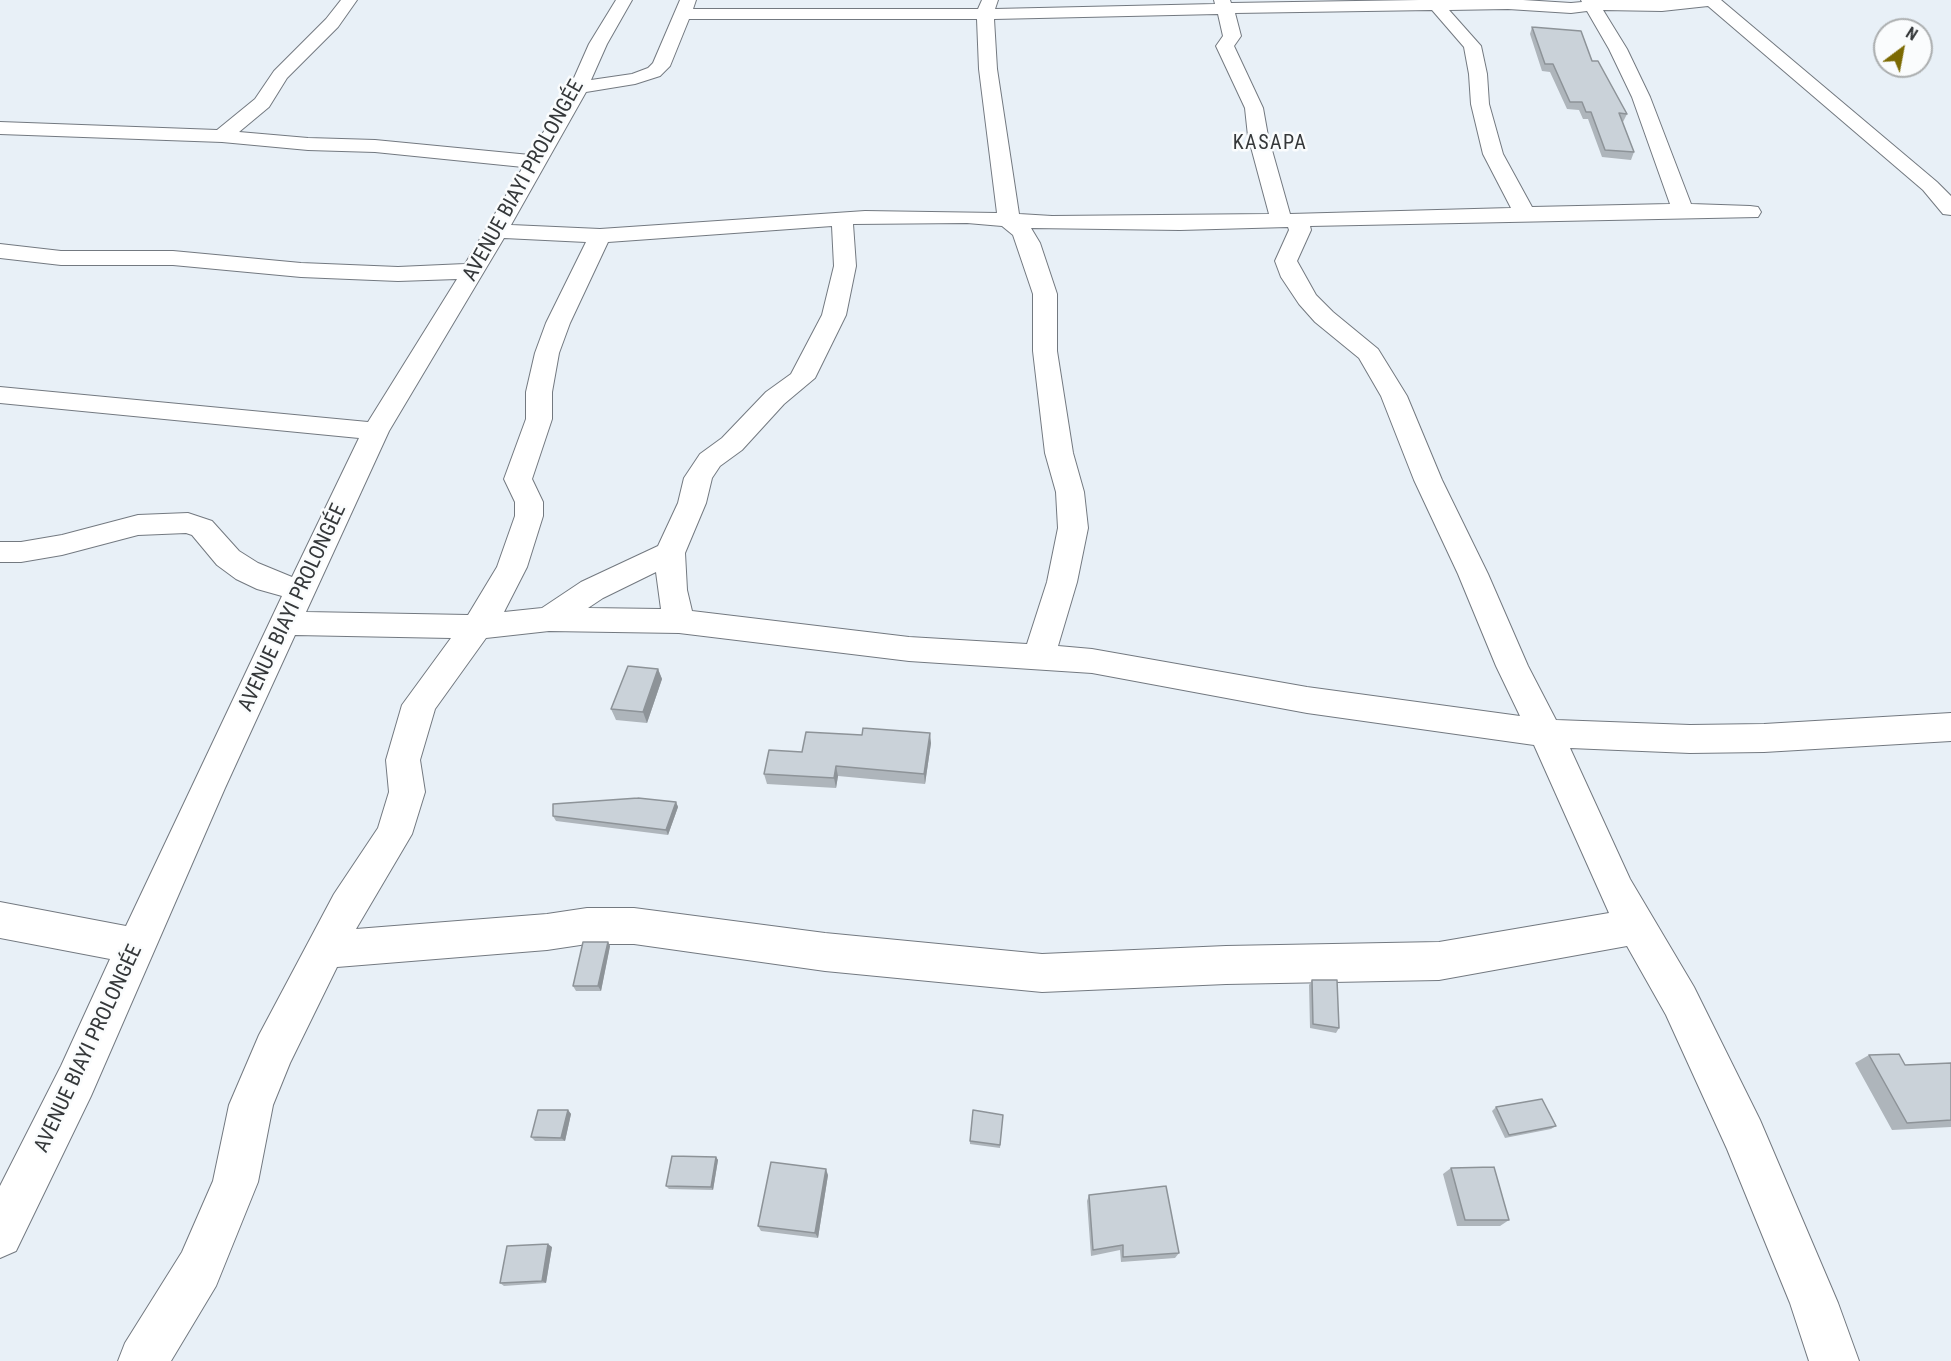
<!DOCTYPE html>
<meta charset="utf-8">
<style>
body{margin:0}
#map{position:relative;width:1951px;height:1361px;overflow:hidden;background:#e8f0f7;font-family:"Roboto Condensed",sans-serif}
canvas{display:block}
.north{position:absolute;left:1873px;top:18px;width:60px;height:60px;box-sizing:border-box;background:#fafcfd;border:2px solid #abaeaf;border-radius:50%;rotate:32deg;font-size:16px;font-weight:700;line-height:24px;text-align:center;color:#35383a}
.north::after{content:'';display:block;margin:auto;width:21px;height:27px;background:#7c6a02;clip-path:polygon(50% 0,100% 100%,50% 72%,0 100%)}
</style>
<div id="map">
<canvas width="1951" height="1361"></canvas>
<div class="north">N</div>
</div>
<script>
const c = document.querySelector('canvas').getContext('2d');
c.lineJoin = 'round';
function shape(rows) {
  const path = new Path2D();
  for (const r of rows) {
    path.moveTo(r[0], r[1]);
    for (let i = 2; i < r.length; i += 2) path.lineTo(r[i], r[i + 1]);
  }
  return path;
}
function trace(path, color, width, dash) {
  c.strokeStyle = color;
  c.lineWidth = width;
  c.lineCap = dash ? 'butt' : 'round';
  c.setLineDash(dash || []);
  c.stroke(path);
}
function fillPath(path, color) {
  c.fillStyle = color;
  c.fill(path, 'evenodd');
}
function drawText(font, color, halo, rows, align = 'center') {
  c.font = font + ' "Roboto Condensed",sans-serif';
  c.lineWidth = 5;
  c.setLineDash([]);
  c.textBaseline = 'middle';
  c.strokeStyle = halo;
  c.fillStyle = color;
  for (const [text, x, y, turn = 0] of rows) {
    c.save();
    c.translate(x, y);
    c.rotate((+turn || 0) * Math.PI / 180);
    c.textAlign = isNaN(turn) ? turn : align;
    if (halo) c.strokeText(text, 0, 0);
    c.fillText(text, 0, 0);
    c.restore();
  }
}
const street = shape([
 [341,0,357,0,338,27,287,78,269,107,239,132,308,138,375,140,530,155,570,87,589,44,616,0,632,0,607,44,591,80,632,74,648,68,653,63,680,0,696,0,693,9,978,9,982,0,998,0,995,9,1215,4,1214,0,1230,0,1231,3,1419,0,1523,0,1571,3,1582,2,1581,0,1721,0,1937,182,1951,196,1951,215,1943,214,1923,190,1708,6,1662,11,1603,10,1627,49,1650,97,1691,204,1750,206,1758,207,1761,212,1758,217,1310,226,1311,230,1297,261,1316,295,1333,312,1378,349,1407,396,1442,480,1488,574,1528,666,1556,720,1690,725,1764,724,1951,713,1951,741,1764,752,1690,753,1570,748,1630,879,1694,987,1760,1120,1838,1303,1859,1361,1809,1361,1790,1303,1727,1149,1666,1015,1627,946,1439,980,1226,984,1042,992,825,971,634,944,587,944,547,950,337,967,290,1063,273,1105,258,1182,216,1286,171,1361,118,1361,125,1343,182,1252,213,1181,229,1105,259,1035,334,894,378,828,389,792,386,760,402,705,451,638,295,635,225,788,91,1096,16,1251,0,1258,0,1186,61,1066,110,959,0,938,0,902,126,926,282,596,257,589,236,579,217,565,192,535,186,533,138,535,62,555,21,562,0,562,0,542,21,542,62,535,138,515,188,513,212,521,239,551,258,563,292,577,359,438,0,403,0,387,368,422,457,279,398,281,301,277,173,265,61,265,0,258,0,244,61,251,173,251,301,263,398,267,465,264,523,167,375,152,308,150,222,142,0,134,0,122,217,130,255,99,274,71,326,19,341,0],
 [1508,9,1571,13,1587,11,1609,49,1632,97,1670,204,1532,207,1503,154,1489,104,1487,74,1481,46,1449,10,1508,9],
 [1432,10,1464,47,1469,74,1471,104,1483,154,1511,208,1290,214,1268,136,1263,108,1234,46,1241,36,1235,13,1432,10],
 [1218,14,1223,36,1216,46,1245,108,1248,136,1269,214,1052,216,1019,214,997,69,994,19,1218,14],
 [689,19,977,19,979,69,997,213,865,211,600,229,511,225,586,92,635,84,660,76,670,66,689,19],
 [967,223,1002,226,1013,235,1033,294,1033,351,1045,453,1056,492,1058,528,1047,582,1027,644,909,637,692,611,687,590,685,553,706,503,712,478,720,466,742,450,784,404,815,378,846,315,856,266,853,224,967,223],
 [832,226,834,266,822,315,791,374,766,392,722,438,700,454,684,478,678,503,658,546,581,582,542,608,504,612,527,567,543,516,543,502,532,479,552,419,552,392,559,353,570,323,608,242,832,226],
 [1288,227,1289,230,1275,261,1281,277,1299,304,1315,322,1359,358,1381,396,1414,480,1458,574,1496,666,1520,716,1307,687,1092,649,1058,646,1077,582,1088,528,1084,492,1073,453,1057,351,1057,294,1040,243,1031,228,1180,230,1288,227],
 [504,238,586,242,546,323,535,353,526,392,526,419,504,479,515,502,515,516,497,567,468,615,306,612,389,431,504,238],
 [656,572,661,609,588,608,603,598,656,572],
 [549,631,679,633,909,661,1092,673,1307,713,1534,745,1609,913,1439,942,1226,946,1042,954,825,933,634,908,587,908,547,914,356,929,412,834,425,792,420,760,435,709,486,638,549,631]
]);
trace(street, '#737980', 2);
fillPath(street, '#fff');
fillPath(shape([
 [1532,27,1592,61,1627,114,1623,122,1622,121,1634,152,1631,160,1602,157,1588,119,1583,119,1579,110,1567,109,1550,72,1542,71,1530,34],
 [658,669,662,679,647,723,616,720,611,709],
 [931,743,925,784,838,776,836,788,767,784,764,774,802,752],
 [676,802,678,807,668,835,556,821,553,816],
 [608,942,610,946,601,991,576,991,573,986],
 [1312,980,1339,1028,1336,1033,1310,1028,1309,985],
 [1869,1055,1905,1065,1951,1063,1951,1127,1892,1130,1855,1063],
 [1496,1107,1556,1126,1551,1129,1505,1138,1492,1111],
 [568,1110,571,1114,565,1141,535,1141,531,1137],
 [1003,1115,1000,1148,970,1144,970,1141],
 [716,1157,718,1160,713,1190,669,1189,666,1186],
 [1451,1168,1509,1220,1500,1226,1457,1226,1443,1174],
 [828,1175,818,1238,761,1231,758,1226],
 [1089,1195,1179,1253,1175,1258,1121,1262,1120,1250,1091,1256,1087,1201],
 [552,1247,546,1283,504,1286,500,1283]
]), '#aeb5bb');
fillPath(shape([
 [658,669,662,679,647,723,643,712],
 [930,733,931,743,925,784,924,774],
 [836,766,838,776,836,788,834,778],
 [676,802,678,807,668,835,666,830],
 [608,942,610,946,601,991,598,986],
 [568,1110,571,1114,565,1141,561,1138],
 [716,1157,718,1160,713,1190,711,1187],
 [826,1169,828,1175,818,1238,815,1233],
 [548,1244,552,1247,546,1283,542,1281]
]), '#8d9398');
const building = shape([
 [1532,27,1581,31,1592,61,1598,61,1627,114,1619,113,1634,152,1605,150,1591,112,1586,112,1582,102,1570,102,1553,64,1545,64,1532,27],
 [628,666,658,669,643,712,611,709,628,666],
 [863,728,930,733,924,774,836,766,834,778,764,774,769,750,802,752,806,732,862,735,863,728],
 [638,798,676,802,666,830,553,816,553,804,638,798],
 [583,942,608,942,598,986,573,986,583,942],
 [1312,980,1337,980,1339,1028,1313,1024,1312,980],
 [1899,1054,1905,1065,1951,1063,1951,1120,1907,1123,1869,1055,1899,1054],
 [1542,1099,1556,1126,1509,1135,1496,1107,1542,1099],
 [538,1110,568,1110,561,1138,531,1137,538,1110],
 [973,1110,1003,1115,1000,1145,970,1141,973,1110],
 [672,1156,716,1157,711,1187,666,1186,672,1156],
 [771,1162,826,1169,815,1233,758,1226,771,1162],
 [1494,1167,1509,1220,1465,1220,1451,1168,1494,1167],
 [1166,1186,1179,1253,1123,1257,1123,1245,1093,1250,1089,1195,1166,1186],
 [548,1244,542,1281,500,1283,507,1246,548,1244]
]);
fillPath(building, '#cad2d9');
trace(building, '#8d9398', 1.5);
c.letterSpacing = '1.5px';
drawText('20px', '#35383a', '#fafcfd', [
 ["KASAPA",1270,144]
]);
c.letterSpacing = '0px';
drawText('21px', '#35383a', '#fafcfd', [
 ["AVENUE BIAYI PROLONGÉE",524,181,-61],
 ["AVENUE BIAYI PROLONGÉE",293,608,-65],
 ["AVENUE BIAYI PROLONGÉE",89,1049,-65]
]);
</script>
